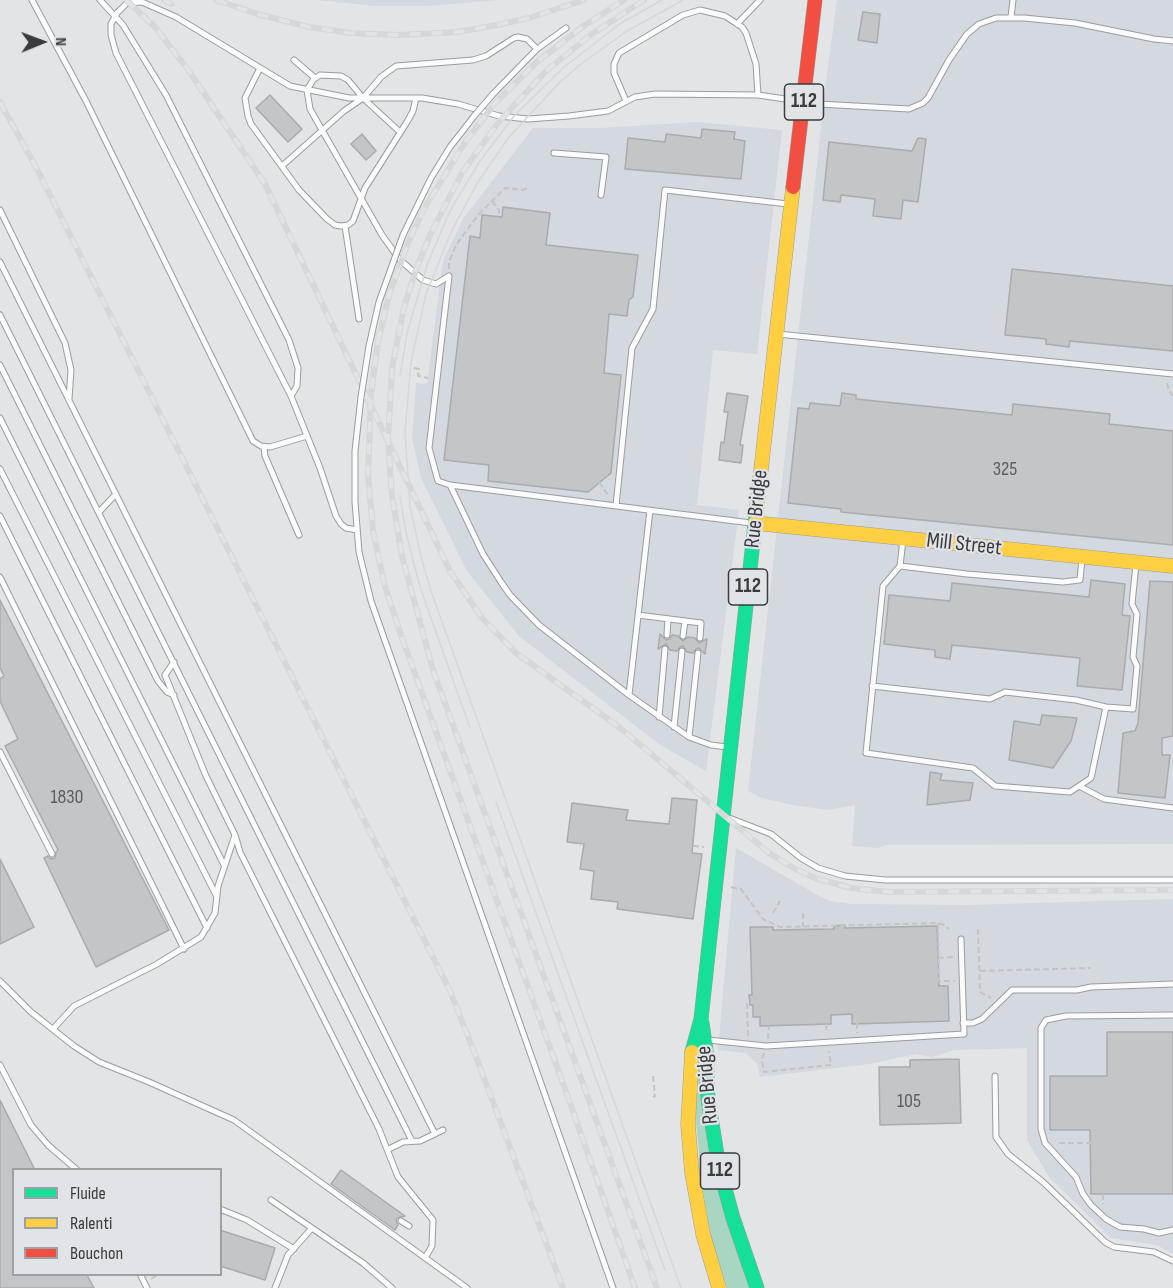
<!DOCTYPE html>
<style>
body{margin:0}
#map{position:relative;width:1173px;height:1288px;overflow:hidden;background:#e2e4e6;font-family:"Sofia Sans Condensed",sans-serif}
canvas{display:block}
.legend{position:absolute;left:12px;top:1168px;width:210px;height:108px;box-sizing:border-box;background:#e0e3e8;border:2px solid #9ea0a4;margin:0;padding:8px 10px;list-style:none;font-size:18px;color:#3a3c3d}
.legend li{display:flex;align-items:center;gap:12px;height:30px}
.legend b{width:30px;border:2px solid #9ea0a4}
.north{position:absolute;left:12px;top:12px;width:60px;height:60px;-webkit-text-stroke:4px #e0e3e8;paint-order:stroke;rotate:89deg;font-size:16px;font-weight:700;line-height:24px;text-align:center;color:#3a3c3d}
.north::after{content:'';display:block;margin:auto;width:21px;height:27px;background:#3a3c3d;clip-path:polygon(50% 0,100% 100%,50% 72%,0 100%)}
</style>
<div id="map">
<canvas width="1173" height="1288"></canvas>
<ul class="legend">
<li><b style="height:8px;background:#16e098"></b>Fluide</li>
<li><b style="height:8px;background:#ffcf43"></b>Ralenti</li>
<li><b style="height:8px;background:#f24e42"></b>Bouchon</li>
</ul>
<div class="north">N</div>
</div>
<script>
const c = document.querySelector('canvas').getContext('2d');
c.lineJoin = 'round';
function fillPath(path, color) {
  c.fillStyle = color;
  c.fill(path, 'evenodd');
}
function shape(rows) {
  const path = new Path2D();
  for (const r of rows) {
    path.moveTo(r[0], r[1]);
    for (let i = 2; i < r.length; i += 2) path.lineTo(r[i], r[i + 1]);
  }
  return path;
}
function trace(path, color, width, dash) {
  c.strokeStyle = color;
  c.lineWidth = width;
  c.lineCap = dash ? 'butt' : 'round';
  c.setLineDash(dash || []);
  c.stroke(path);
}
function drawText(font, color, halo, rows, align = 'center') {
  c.font = font + ' "Sofia Sans Condensed",sans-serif';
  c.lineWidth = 4.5;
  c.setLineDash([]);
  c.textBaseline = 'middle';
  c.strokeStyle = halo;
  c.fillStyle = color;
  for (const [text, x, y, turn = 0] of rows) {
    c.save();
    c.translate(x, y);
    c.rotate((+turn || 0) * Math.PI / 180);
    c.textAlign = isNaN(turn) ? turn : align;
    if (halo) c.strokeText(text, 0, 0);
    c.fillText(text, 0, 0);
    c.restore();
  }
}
fillPath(shape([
 [317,0,498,0,427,6,374,6],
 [837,0,1173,0,1173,844,885,845,878,848,852,846,855,805,829,810,792,805,762,798,748,791,826,82],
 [697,122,782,130,757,354,713,350,697,505,739,510,706,771,659,744,519,636,467,571,421,478,412,438,416,383,427,384,443,261,463,219,533,128,601,128],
 [736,848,821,897,831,901,850,904,970,905,1173,899,1173,1254,1157,1245,1111,1238,1049,1177,1027,1140,1027,1048,954,1050,932,1057,916,1054,869,1064,760,1077,757,1064,746,1053,718,1050]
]), '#d4d8df');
fillPath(shape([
 [696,1062,699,1063,750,1288,727,1288,711,1238,699,1168,700,1164,695,1111]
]), '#a9d6c3');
const building = shape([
 [863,12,880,14,877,43,858,40,863,12],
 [270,95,302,129,288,142,256,108,270,95],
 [702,129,735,132,734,139,745,141,741,179,625,169,628,138,665,142,666,134,701,138,702,129],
 [362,134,376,151,366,160,351,144,362,134],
 [918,138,926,139,918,202,903,200,901,219,873,216,875,199,841,195,840,202,823,200,829,142,912,151,918,138],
 [503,207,550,213,546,245,638,255,633,297,629,300,627,316,609,314,604,373,621,375,611,473,588,492,488,481,489,465,444,460,470,236,480,238,482,215,502,217,503,207],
 [1012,269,1173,286,1173,351,1070,341,1069,347,1046,344,1046,339,1005,335,1012,269],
 [727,393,748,396,740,445,743,445,741,463,719,460,721,442,724,443,728,412,724,412,727,393],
 [842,393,856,395,856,399,1012,415,1013,404,1110,414,1109,424,1173,431,1173,545,841,512,841,509,788,503,798,408,809,409,810,403,840,406,842,393],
 [1091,580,1125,584,1122,615,1130,616,1122,690,1077,686,1080,658,952,645,950,659,935,657,935,650,884,644,889,595,950,601,952,583,1089,597,1091,580],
 [1150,581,1173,582,1173,736,1162,738,1162,755,1170,755,1165,798,1118,793,1123,733,1135,731,1138,723,1150,581],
 [0,600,169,930,96,967,44,858,48,856,51,859,55,858,56,852,58,850,5,746,18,739,0,701,0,679,4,676,0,668,0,600],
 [660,634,666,640,670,639,672,635,678,636,683,641,688,637,695,638,699,643,707,639,705,654,699,648,696,649,693,653,687,652,683,646,680,647,677,651,670,650,666,644,658,649,660,634],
 [1042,715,1077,718,1071,741,1053,768,1009,760,1014,721,1040,725,1042,715],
 [930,772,942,774,940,780,973,783,970,800,927,805,930,772],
 [672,798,697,800,692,853,702,854,693,919,617,909,618,902,591,899,594,871,580,869,584,844,567,842,572,803,628,810,626,820,669,824,672,798],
 [0,859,34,927,0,944,0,859],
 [845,925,845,928,937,926,939,986,948,986,949,1021,852,1024,852,1014,831,1015,831,1024,760,1026,760,1017,753,1017,753,1005,750,1005,749,995,752,995,750,927,773,927,773,930,834,929,834,926,845,925],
 [1107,1032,1173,1032,1173,1194,1091,1194,1090,1130,1050,1130,1050,1076,1107,1076,1107,1032],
 [959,1059,961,1123,880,1125,879,1067,910,1067,910,1060,959,1059],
 [0,1100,35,1170,14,1170,14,1275,87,1275,94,1288,0,1288,0,1100],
 [341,1170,405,1216,397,1218,396,1221,398,1225,395,1230,331,1184,341,1170],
 [220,1230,275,1248,265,1280,220,1266,220,1230]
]);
fillPath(building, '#c3c5c7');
trace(building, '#a9abad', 1.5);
const lane = shape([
 [32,0,86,101,253,441,261,446,270,447,307,436],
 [100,0,123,25,166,95,289,340,298,368,297,386,291,396],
 [1011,17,1013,0],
 [737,24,760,0],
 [537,49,566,28],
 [294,60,315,78],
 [260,68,245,98,248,116,251,124,299,190,327,219,335,225,341,226,348,225,353,221,365,188,407,122,413,111,416,98],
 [626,101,614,73,614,64,619,53,683,15,700,10,725,16,742,27,746,33,756,64,758,95],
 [400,132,363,98,348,80,341,76,320,75,313,80,307,90,310,109,382,235,399,259,423,280,436,284,449,276],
 [554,153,606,157,601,195],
 [282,166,344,111,363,98,381,77,396,66,473,60,486,56,514,38,518,37,527,39,537,49,493,94],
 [0,210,65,343,71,370,69,399],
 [345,226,359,319],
 [403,235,431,178,450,147,475,115],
 [0,262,435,1134],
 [449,276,429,448,438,481,450,485,751,523],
 [0,315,412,1141],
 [778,334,1173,374],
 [0,365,158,681,167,692,174,695],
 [361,397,355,451,355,502,359,552,371,601,613,1288],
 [0,418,224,865],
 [264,447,265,456,299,535],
 [0,469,217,897],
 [450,485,483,554,501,582,510,595,539,625,629,695,689,737,711,745,727,747],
 [616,506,632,348,653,309,665,190,788,204],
 [99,512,116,494],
 [0,516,207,928],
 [357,530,346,528,341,524,336,516,320,468,291,396,116,53,111,35,111,24,117,13,127,3,142,2,176,17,290,86,349,98,422,98,458,104,499,116,528,119,569,116,608,111,635,97,655,94,758,95,819,104,909,109,923,103,928,98,949,60,967,34,979,24,996,18,1024,18,1075,23,1154,39,1173,41],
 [903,540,900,566,967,574,1063,582,1080,580,1082,559],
 [900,566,883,586,866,753,973,768,995,786,1070,792,1091,778,1106,707],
 [0,577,184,949],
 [638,615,701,623,700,638],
 [667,635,668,619],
 [683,636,685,621],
 [174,662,165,675,206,776,235,835,240,852,379,1129,398,1177,433,1220,432,1246,425,1258],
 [872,686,990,699,1005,692,1076,700,1106,707,1133,709,1137,666,1133,657,1137,614,1132,604,1136,564],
 [629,695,650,510],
 [659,717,665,649],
 [674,727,682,651],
 [689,737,698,653],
 [0,752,52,854],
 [1079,786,1104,799,1173,808],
 [724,816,771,834,801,858,818,868,845,876,885,880,1173,880],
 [0,981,31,1012,74,1046,99,1062,149,1082,234,1120,467,1288],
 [1173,1015,1066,1016,1046,1020,1041,1028,1041,1129,1045,1143,1076,1177,1083,1194,1091,1205,1106,1219,1120,1227,1144,1229,1159,1233,1173,1230],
 [963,1023,973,1023,982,1019,1012,990,1077,990,1091,987,1173,984],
 [53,1029,74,1006,157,964,201,937,215,913,218,886,235,835],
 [708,1040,766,1046,964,1034,961,939],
 [0,1065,31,1125,48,1145,77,1170],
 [995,1076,996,1137,1008,1154,1043,1182,1105,1242,1114,1247,1154,1252,1173,1261],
 [389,1149,403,1142,420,1141,443,1130],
 [271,1200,363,1263,392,1288],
 [220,1209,247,1220,294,1249],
 [401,1221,409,1226],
 [140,1274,147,1288],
 [275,1288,288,1255,312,1228]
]);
const fast = shape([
 [702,1023,706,1050,708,1099,719,1167,733,1218,757,1288],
 [692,1052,701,1019,757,505]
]);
const slow = shape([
 [757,505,793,187],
 [755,523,1173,566],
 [692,1052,688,1125,692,1173,703,1234,719,1288]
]);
const jam = shape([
 [793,187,815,0]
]);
trace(lane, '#9b9c9e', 7);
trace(fast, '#9b9c9e', 15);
trace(slow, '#9b9c9e', 15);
trace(jam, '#9b9c9e', 15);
trace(shape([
 [492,201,499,210,499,216],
 [449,269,449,262,456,245,478,215,505,188,522,190,530,187],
 [414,368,419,369,418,376,428,378],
 [1167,383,1169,391,1173,396],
 [599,482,608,495],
 [693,846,704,847],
 [731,887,741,889,763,919,780,927,938,923,944,925,949,929],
 [773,913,780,901],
 [803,913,803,927],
 [938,923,939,981,955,981],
 [978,929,980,992,991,998],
 [938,958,953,957],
 [980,971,1091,968],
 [857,1023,857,1033],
 [826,1024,827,1033],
 [748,1036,747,1003,750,1003],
 [768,1039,769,1026],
 [764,1053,762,1060,764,1072,831,1065,829,1051],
 [653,1076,655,1096,653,1097],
 [1059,1143,1091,1143],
 [1103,1194,1103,1204],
 [151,1279,159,1274]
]), '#c4c4c4', 2, [6, 3]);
trace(lane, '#fbfbfb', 5);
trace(fast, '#16e098', 14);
trace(slow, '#ffcf43', 14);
trace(jam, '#f24e42', 14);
trace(shape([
 [400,376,407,333,428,262,451,209,480,161,514,116,564,67,621,23,662,0],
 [400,496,406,533,420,587,470,728],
 [496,802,665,1270],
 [681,1288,431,591,421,557,410,506,405,432,411,362,426,294,452,230,478,182,509,137,559,83,581,64,627,31,683,0]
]), '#d7d7d8', 1.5);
const rail = shape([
 [126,0,155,27,189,71,265,184,450,571,482,618,516,653,619,727,769,853,795,869,815,878,851,888,888,892,1173,890],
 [164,0,171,4],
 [216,0,257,14,309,27,350,33,400,35,457,32,492,26,529,18,584,0],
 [644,0,592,34,546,71,498,123,463,171,430,235,417,267,404,307,392,368,388,439,392,496,402,556,433,670,657,1288],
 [0,102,37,169,450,991,473,1049,563,1288],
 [379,334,371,394,368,475,373,531,384,583,401,635,569,1100,635,1288],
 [378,342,389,295,408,243,425,207,466,141,496,102,538,61,585,25,624,0]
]);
trace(rail, '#d7d7d8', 6);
trace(rail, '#e0e3e8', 4, [11]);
const laneBridge = shape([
 [475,115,493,94],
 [361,397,369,346,379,302,403,235]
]);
trace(laneBridge, '#9b9c9e', 7, []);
trace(laneBridge, '#fbfbfb', 5);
drawText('20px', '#5c5e60', null, [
 ["325",1005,470],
 ["1830",67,798],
 ["105",909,1102]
]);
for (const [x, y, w] of [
 [804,102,39],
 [748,587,39],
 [720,1171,39]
]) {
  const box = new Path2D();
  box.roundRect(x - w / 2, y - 18, w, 36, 4.5);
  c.fillStyle = '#e0e3e8';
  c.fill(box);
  trace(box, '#3a3c3d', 1.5);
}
drawText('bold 21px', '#3a3c3d', null, [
 ["112",804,102],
 ["112",748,587],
 ["112",720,1171]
]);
drawText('22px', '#3a3c3d', '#e0e3e8', [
 ["Rue Bridge",757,509,-84],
 ["Mill Street",964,545,6],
 ["Rue Bridge",708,1085,-95]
]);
</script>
